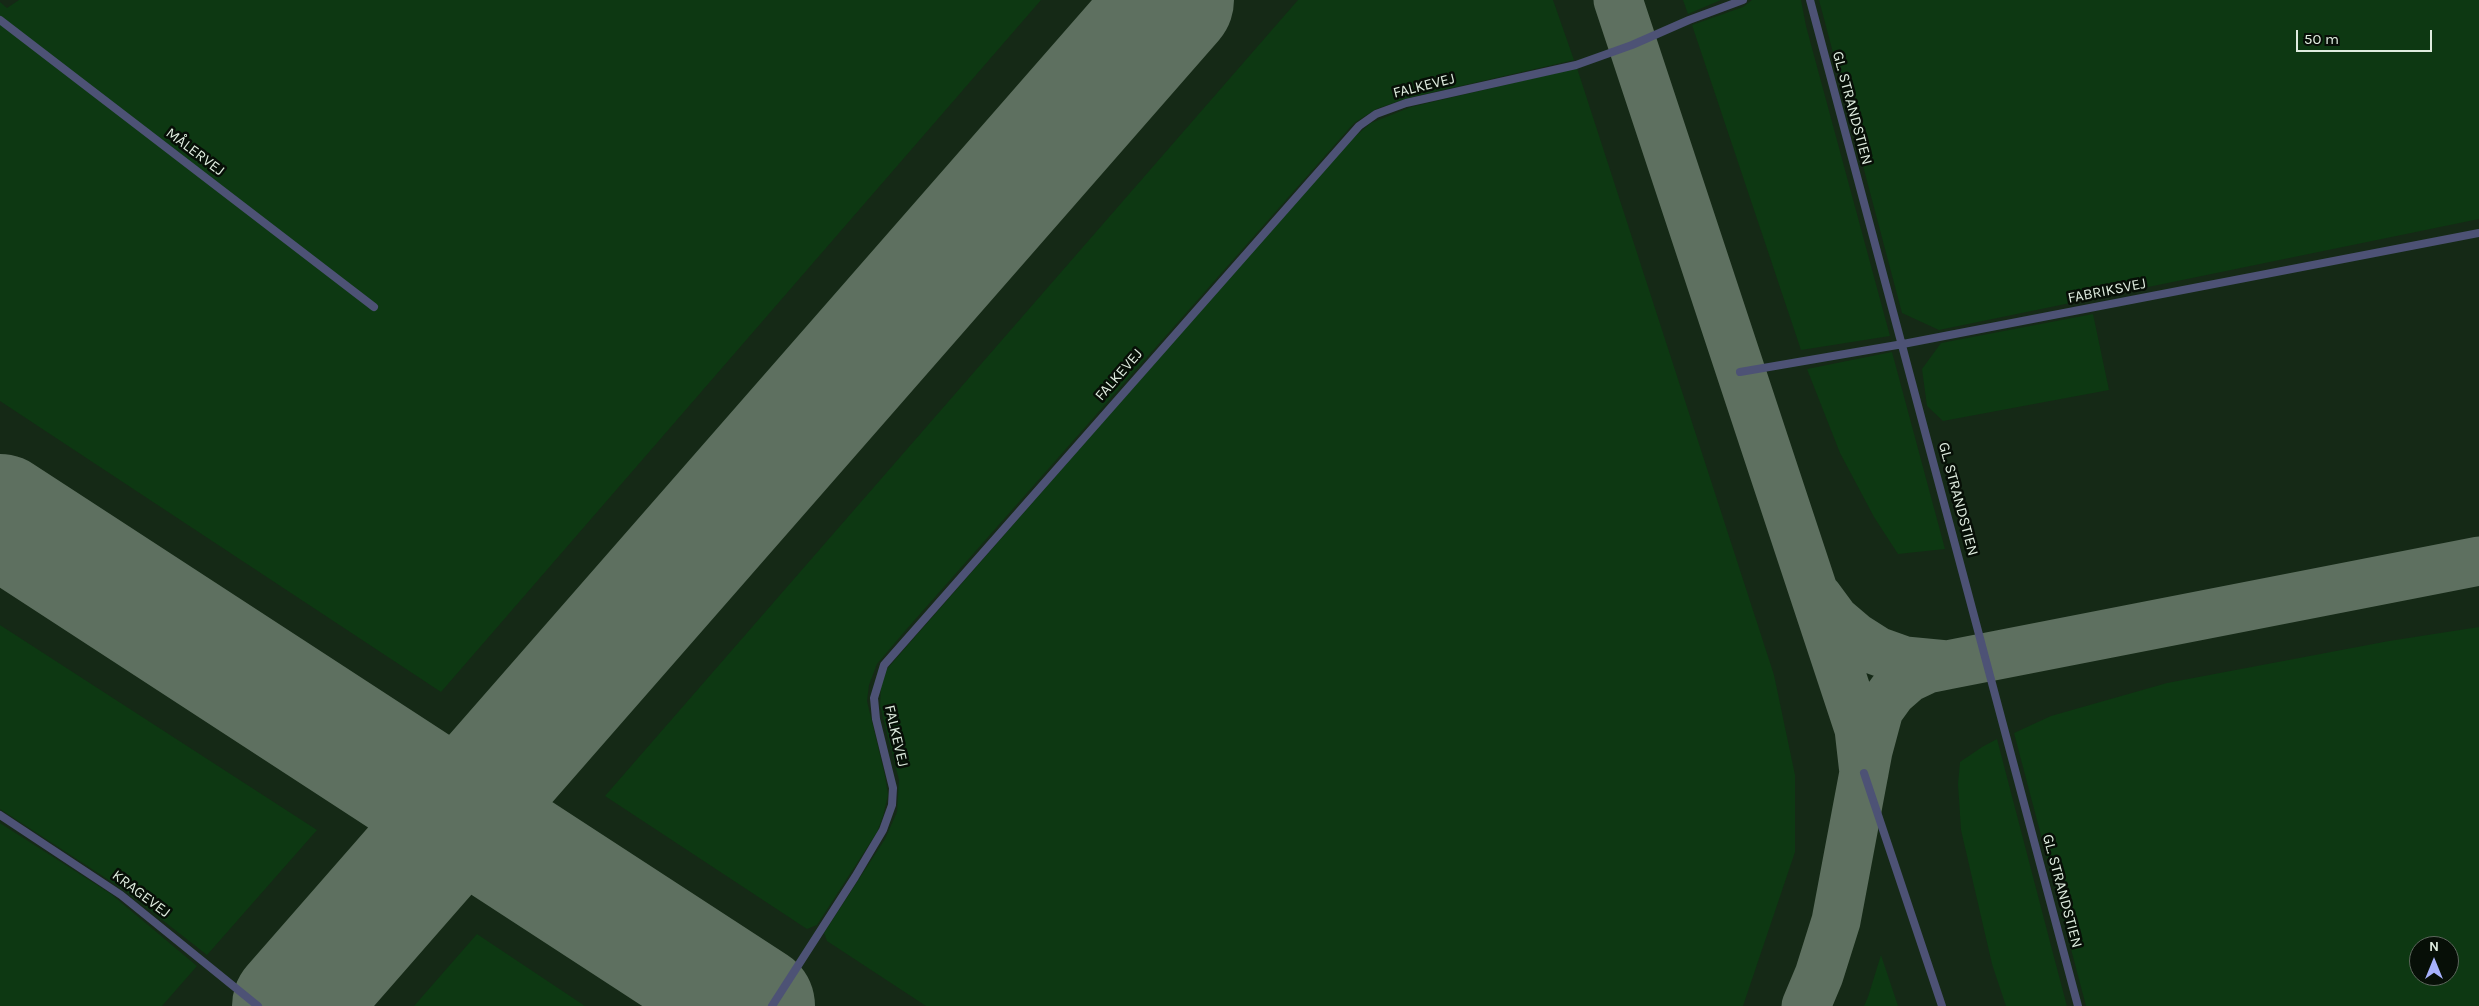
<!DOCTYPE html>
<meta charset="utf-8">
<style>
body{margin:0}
#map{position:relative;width:2479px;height:1006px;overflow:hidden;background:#152916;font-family:Karla,sans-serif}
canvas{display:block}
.north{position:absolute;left:2409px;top:936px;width:50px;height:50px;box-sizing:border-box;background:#070f07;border:1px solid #5d675d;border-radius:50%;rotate:0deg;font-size:14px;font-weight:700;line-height:20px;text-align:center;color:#dfecdf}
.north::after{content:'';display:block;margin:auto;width:18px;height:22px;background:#a6b1fc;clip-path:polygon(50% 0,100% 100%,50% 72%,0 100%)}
.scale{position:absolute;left:2296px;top:30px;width:136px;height:22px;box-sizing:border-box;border:2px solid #dfecdf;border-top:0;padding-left:6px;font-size:15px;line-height:18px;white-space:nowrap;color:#dfecdf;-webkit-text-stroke:4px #070f07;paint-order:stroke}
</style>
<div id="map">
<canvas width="2479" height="1006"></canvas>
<div class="north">N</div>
<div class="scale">50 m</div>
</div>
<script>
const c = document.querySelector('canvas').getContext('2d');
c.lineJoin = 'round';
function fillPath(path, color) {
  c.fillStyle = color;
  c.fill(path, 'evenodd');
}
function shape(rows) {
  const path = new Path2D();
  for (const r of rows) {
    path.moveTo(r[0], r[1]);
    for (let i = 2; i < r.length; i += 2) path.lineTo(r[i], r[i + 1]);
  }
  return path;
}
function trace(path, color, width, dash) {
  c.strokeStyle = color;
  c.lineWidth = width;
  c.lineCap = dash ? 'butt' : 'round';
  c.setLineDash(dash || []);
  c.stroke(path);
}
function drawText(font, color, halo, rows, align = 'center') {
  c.font = font + ' Karla,sans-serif';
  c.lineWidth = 5;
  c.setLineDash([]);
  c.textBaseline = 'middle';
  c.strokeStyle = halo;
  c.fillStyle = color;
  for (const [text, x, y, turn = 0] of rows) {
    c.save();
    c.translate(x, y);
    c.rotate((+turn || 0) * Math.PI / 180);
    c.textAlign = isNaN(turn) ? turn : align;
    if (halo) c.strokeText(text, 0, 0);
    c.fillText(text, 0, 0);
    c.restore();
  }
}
fillPath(shape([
 [19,0,1041,0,441,692,0,401,0,2,7,8],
 [1298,0,1553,0,1574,60,1408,98,1376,109,1354,123,905,631,877,664,869,685,867,701,885,776,888,795,883,816,877,832,817,925,807,929,605,796],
 [1683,0,1721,0,1688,14],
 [1752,0,1801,0,1806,26,1890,336,1801,350,1692,25,1743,7],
 [1819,0,2479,0,2479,219,1939,330,1902,313],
 [1577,68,1774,675,1795,775,1795,852,1743,1006,926,1006,827,941,824,933,885,839,897,812,899,780,880,706,881,687,887,669,1346,144,1371,123,1411,107],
 [2093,314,2109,390,1943,421,1927,406,1922,369,1941,343],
 [1892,352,1945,549,1898,554,1874,517,1840,453,1807,369],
 [0,625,317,830,207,955,124,890,0,809],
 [2479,627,2479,1006,2086,1006,2014,733,2051,716,2167,683,2389,641],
 [2419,946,2449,946,2449,976,2419,976],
 [1997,739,2055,961,2067,1006,2006,1006,1992,964,1961,830,1958,784,1960,762,1982,747],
 [0,823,111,894,197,966,162,1006,0,1006],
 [477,934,585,1006,414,1006],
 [1881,955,1898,1006,1864,1006,1868,997]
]), '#0d3812');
trace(shape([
 [1618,0,1859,729,1864,773],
 [1818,597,1835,620,1855,637,1877,651,1905,661,1947,665,2479,561],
 [1806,1006,1819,975,1836,921,1868,751,1879,710,1892,692,1908,678,1927,669,1947,665]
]), '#5e7060', 49);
trace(shape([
 [0,515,754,1006],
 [293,1006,1173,0]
]), '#5e7060', 122);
trace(shape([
 [1810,0,2078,1006],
 [0,20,374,307],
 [1740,372,1903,344,2479,233],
 [1864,773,1942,1006],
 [0,815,121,895,258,1006],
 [772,1006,855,877,883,830,892,805,893,788,876,719,874,698,884,665,1359,126,1376,114,1406,103,1576,65,1632,45,1689,20,1743,0]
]), '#4d5275', 8);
drawText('15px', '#dfecdf', '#070f07', [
 ["FALKEVEJ",1424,86,-14],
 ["GL. STRANDSTIEN",1852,108,75],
 ["MÅLERVEJ",195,152,37],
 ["FABRIKSVEJ",2107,291,-11],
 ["FALKEVEJ",1119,375,-49],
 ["GL. STRANDSTIEN",1958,499,75],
 ["FALKEVEJ",896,736,77],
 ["GL. STRANDSTIEN",2062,891,75],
 ["KRAGEVEJ",141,894,37]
]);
</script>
